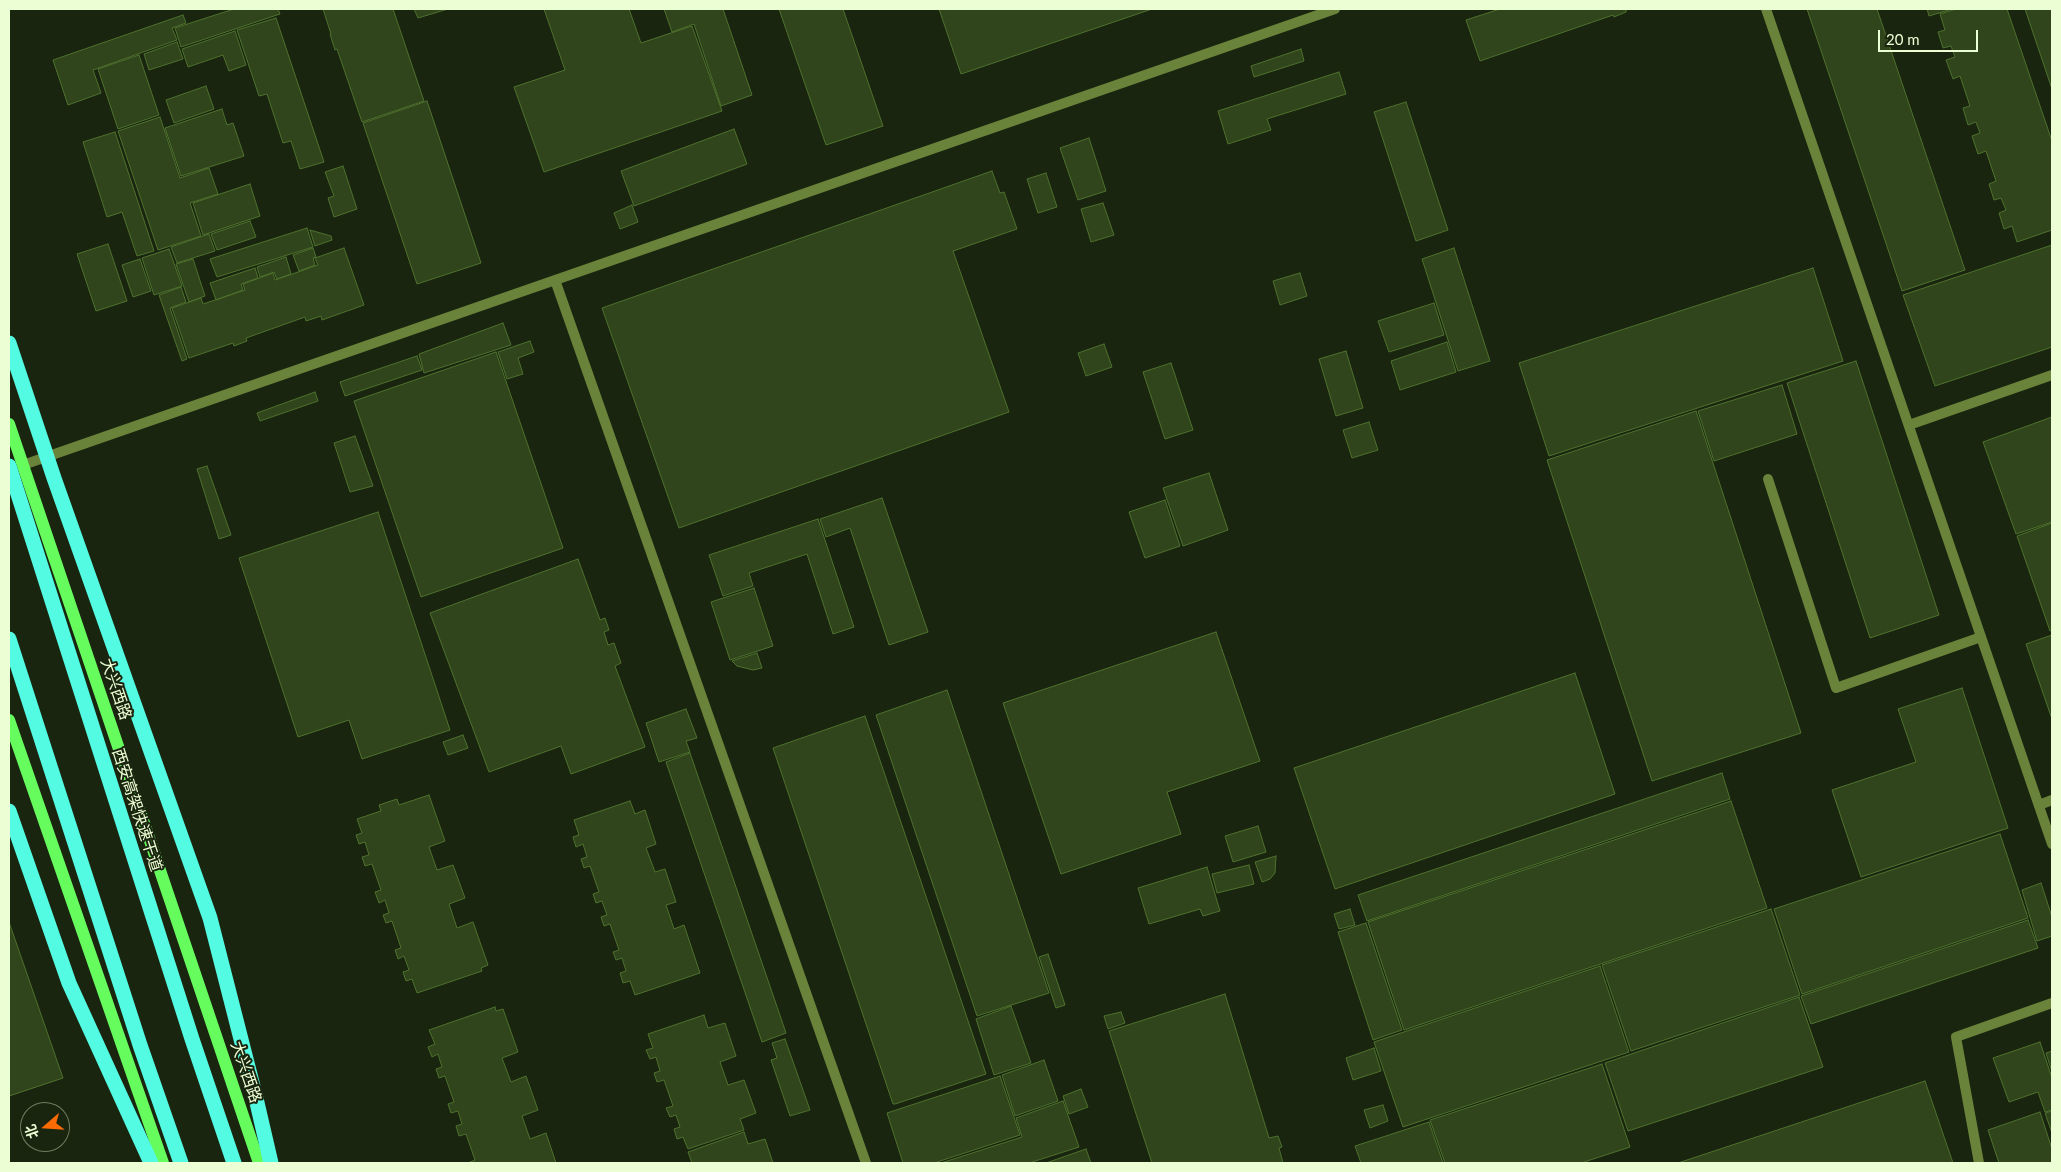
<!DOCTYPE html>
<meta charset="utf-8">
<style>
body{margin:0}
#map{position:relative;width:2061px;height:1172px;overflow:hidden;background:#1a250f;font-family:Lato,"Noto Sans SC",sans-serif}
canvas{display:block}
.frame{position:absolute;inset:0;border:10px solid #ecfed4;pointer-events:none}
.north{position:absolute;left:20px;top:1102px;width:50px;height:50px;box-sizing:border-box;background:#1a250f;border:1px solid #6e7c5e;border-radius:50%;rotate:251deg;font-size:14px;font-weight:700;line-height:20px;text-align:center;color:#ecfed4}
.north::after{content:'';display:block;margin:auto;width:18px;height:22px;background:#f96c05;clip-path:polygon(50% 0,100% 100%,50% 72%,0 100%)}
.scale{position:absolute;left:1878px;top:30px;width:100px;height:22px;box-sizing:border-box;border:2px solid #ecfed4;border-top:0;padding-left:6px;font-size:15px;line-height:18px;white-space:nowrap;color:#ecfed4;-webkit-text-stroke:4px #1a250f;paint-order:stroke}
</style>
<div id="map">
<canvas width="2061" height="1172"></canvas>
<div class="frame"></div>
<div class="north">北</div>
<div class="scale">20 m</div>
</div>
<script>
const c = document.querySelector('canvas').getContext('2d');
c.lineJoin = 'round';
function fillPath(path, color) {
  c.fillStyle = color;
  c.fill(path, 'evenodd');
}
function shape(rows) {
  const path = new Path2D();
  for (const r of rows) {
    path.moveTo(r[0], r[1]);
    for (let i = 2; i < r.length; i += 2) path.lineTo(r[i], r[i + 1]);
  }
  return path;
}
function trace(path, color, width, dash) {
  c.strokeStyle = color;
  c.lineWidth = width;
  c.lineCap = dash ? 'butt' : 'round';
  c.setLineDash(dash || []);
  c.stroke(path);
}
function drawText(font, color, halo, rows, align = 'center') {
  c.font = font + ' Lato,"Noto Sans SC",sans-serif';
  c.lineWidth = 4;
  c.setLineDash([]);
  c.textBaseline = 'middle';
  c.strokeStyle = halo;
  c.fillStyle = color;
  for (const [text, x, y, turn = 0] of rows) {
    c.save();
    c.translate(x, y);
    c.rotate((+turn || 0) * Math.PI / 180);
    c.textAlign = isNaN(turn) ? turn : align;
    if (halo) c.strokeText(text, 0, 0);
    c.fillText(text, 0, 0);
    c.restore();
  }
}
const building = shape([
 [234,9,278,9,280,14,181,47,175,28,234,9],
 [323,9,393,9,424,101,362,122,337,49,335,50,330,34,331,34,323,9],
 [414,9,448,9,418,18,414,9],
 [544,9,629,9,641,43,692,26,722,111,544,172,514,87,565,70,544,9],
 [664,9,723,9,752,95,721,106,694,24,672,32,664,9],
 [779,9,843,9,883,126,826,145,779,9],
 [939,9,1152,9,961,74,939,9],
 [1500,9,1630,9,1626,10,1626,12,1614,17,1613,15,1480,61,1466,20,1500,9],
 [1807,9,1877,9,1965,270,1902,291,1807,9],
 [1927,9,1952,9,1929,16,1927,9],
 [1956,9,2007,9,2052,141,2052,230,2017,242,2012,226,2004,229,1999,213,2006,210,2001,198,1994,200,1989,184,1996,181,1986,151,1978,154,1972,136,1980,133,1976,122,1968,125,1963,108,1970,106,1960,76,1953,79,1946,60,1955,57,1951,46,1943,48,1938,32,1945,30,1940,14,1956,9],
 [2025,9,2052,9,2052,89,2025,9],
 [183,15,186,23,172,28,177,40,93,70,101,93,68,105,53,60,183,15],
 [276,18,324,162,300,169,291,141,283,143,267,94,259,96,237,30,276,18],
 [235,31,246,65,229,71,223,55,188,67,182,49,235,31],
 [177,42,183,59,149,70,144,54,177,42],
 [1301,49,1304,61,1254,77,1251,66,1301,49],
 [139,55,159,115,118,129,98,69,139,55],
 [1339,72,1346,94,1267,119,1271,130,1228,144,1218,111,1339,72],
 [206,86,214,109,174,123,166,100,206,86],
 [427,101,481,263,417,284,363,123,427,101],
 [1406,102,1448,230,1416,241,1374,112,1406,102],
 [222,109,227,125,233,123,244,156,181,176,165,128,222,109],
 [160,117,180,178,209,168,218,194,190,203,201,236,158,250,118,131,160,117],
 [734,129,747,164,634,206,621,171,734,129],
 [115,132,154,251,137,256,122,212,107,217,83,142,115,132],
 [1089,138,1106,191,1078,200,1060,148,1089,138],
 [343,166,357,209,334,217,328,198,334,196,325,172,343,166],
 [992,171,1000,193,1004,192,1017,229,953,251,1009,412,679,528,602,308,992,171],
 [1046,173,1057,207,1038,213,1027,179,1046,173],
 [250,184,260,216,203,235,193,203,250,184],
 [1103,203,1114,235,1091,242,1081,209,1103,203],
 [632,205,638,222,620,229,614,213,632,205],
 [250,221,256,237,217,250,211,234,250,221],
 [307,228,313,247,217,277,210,259,307,228],
 [310,230,331,236,332,240,315,246,310,230],
 [209,234,215,251,177,263,171,247,209,234],
 [108,244,127,301,96,311,77,254,108,244],
 [2052,245,2052,347,1935,386,1903,295,2052,245],
 [313,248,316,257,313,258,315,265,299,271,293,255,313,248],
 [344,248,364,305,322,320,321,316,306,321,305,317,246,338,247,341,234,346,233,343,189,358,172,308,201,298,203,304,245,290,243,284,273,273,275,280,318,265,315,258,344,248],
 [1454,248,1490,361,1458,371,1422,259,1454,248],
 [169,249,182,286,154,295,142,258,169,249],
 [286,257,291,274,277,279,274,272,260,277,257,267,286,257],
 [140,259,151,291,133,297,122,265,140,259],
 [193,259,205,296,189,302,176,264,193,259],
 [255,268,258,278,241,284,243,290,216,300,210,283,255,268],
 [1813,268,1843,361,1549,456,1519,363,1813,268],
 [1300,273,1307,296,1280,305,1273,281,1300,273],
 [181,287,186,302,170,308,187,359,182,361,159,295,181,287],
 [1434,303,1444,335,1389,352,1378,321,1434,303],
 [503,323,511,345,424,373,419,354,503,323],
 [530,341,534,352,518,358,523,374,507,379,498,352,530,341],
 [1447,342,1456,372,1400,390,1391,361,1447,342],
 [1104,344,1112,367,1086,376,1078,353,1104,344],
 [1346,351,1363,408,1336,416,1319,359,1346,351],
 [496,352,563,548,421,597,354,401,496,352],
 [417,356,422,370,345,396,340,382,417,356],
 [1856,361,1939,615,1870,638,1787,383,1856,361],
 [1171,363,1193,430,1165,439,1143,372,1171,363],
 [1782,385,1797,434,1714,461,1698,411,1782,385],
 [315,392,318,401,260,421,257,413,315,392],
 [1696,411,1801,733,1652,781,1547,460,1696,411],
 [2052,417,2052,522,2016,534,1983,442,2052,417],
 [1369,422,1378,450,1352,458,1343,430,1369,422],
 [355,436,373,486,350,492,334,443,355,436],
 [207,466,231,535,219,539,197,469,207,466],
 [1209,473,1228,530,1183,546,1163,488,1209,473],
 [882,498,928,632,889,645,850,528,826,537,820,519,882,498],
 [1165,500,1180,546,1145,558,1129,512,1165,500],
 [378,512,450,730,362,759,349,720,298,737,239,558,378,512],
 [818,519,854,627,833,634,807,554,749,573,753,586,723,596,709,555,818,519],
 [2052,523,2052,630,2050,631,2017,536,2052,523],
 [578,559,600,620,605,618,609,630,604,632,608,645,614,643,621,663,615,666,645,747,571,774,561,746,489,772,430,613,578,559],
 [754,588,773,646,730,660,711,602,754,588],
 [1216,632,1260,761,1167,792,1181,834,1061,874,1003,703,1216,632],
 [2052,635,2052,719,2026,644,2052,635],
 [757,653,762,668,753,670,737,666,732,661,757,653],
 [1575,673,1615,794,1335,889,1294,768,1575,673],
 [1962,688,2008,828,1861,877,1832,790,1916,762,1898,709,1962,688],
 [947,690,1049,993,977,1016,876,715,947,690],
 [686,709,697,738,686,741,690,752,659,762,646,723,686,709],
 [865,716,986,1074,895,1104,893,1104,773,748,865,716],
 [463,735,468,748,448,755,443,742,463,735],
 [690,753,786,1033,762,1042,666,762,690,753],
 [1722,773,1730,799,1367,921,1358,895,1722,773],
 [429,795,445,841,429,847,437,870,453,865,465,898,449,904,457,928,473,922,488,965,481,968,482,971,417,993,412,979,406,981,403,972,409,970,404,956,398,959,395,950,401,948,392,921,386,923,383,915,389,913,385,900,379,903,375,892,381,890,372,864,365,866,362,857,369,855,365,842,359,844,356,835,362,833,357,819,381,811,379,805,397,799,399,805,429,795],
 [630,801,635,814,645,810,656,844,646,848,655,872,665,869,676,902,666,905,674,929,684,925,700,973,635,995,630,981,623,983,620,973,626,971,622,958,616,960,613,952,619,950,610,924,604,926,601,917,607,915,602,901,596,903,593,894,599,892,590,866,584,868,581,859,587,857,583,844,576,847,573,837,579,835,574,820,630,801],
 [1731,801,1767,908,1404,1030,1368,922,1731,801],
 [1258,826,1266,852,1233,862,1225,836,1258,826],
 [2000,834,2028,918,1802,994,1774,909,2000,834],
 [1276,856,1275,873,1270,879,1262,882,1255,862,1276,856],
 [1249,865,1254,884,1217,893,1212,874,1249,865],
 [1207,867,1220,911,1203,916,1200,909,1149,924,1138,888,1207,867],
 [2041,883,2052,917,2052,936,2037,941,2022,890,2041,883],
 [1350,909,1355,925,1339,929,1334,914,1350,909],
 [1771,909,1800,995,1631,1051,1602,965,1771,909],
 [2028,920,2038,948,1811,1024,1801,996,2028,920],
 [9,922,63,1078,9,1096,9,922],
 [1366,923,1402,1030,1373,1040,1338,932,1366,923],
 [1048,954,1065,1005,1056,1008,1039,957,1048,954],
 [1600,966,1629,1052,1403,1127,1374,1042,1600,966],
 [1225,994,1269,1138,1278,1136,1282,1147,1279,1148,1283,1163,1152,1163,1109,1031,1225,994],
 [1799,997,1823,1067,1628,1131,1605,1063,1799,997],
 [1011,1006,1031,1063,994,1075,976,1019,1011,1006],
 [495,1007,496,1011,503,1009,518,1052,502,1058,511,1082,526,1076,538,1110,522,1116,530,1139,546,1133,556,1163,468,1163,475,1160,466,1134,459,1136,456,1126,462,1124,458,1111,451,1113,448,1104,454,1102,445,1076,439,1078,436,1069,442,1067,438,1054,432,1057,428,1047,435,1044,429,1030,495,1007],
 [1121,1012,1125,1023,1108,1029,1104,1016,1121,1012],
 [704,1015,708,1028,725,1023,736,1056,720,1062,728,1085,744,1080,756,1113,740,1119,744,1130,688,1149,683,1137,677,1139,674,1129,680,1127,676,1115,670,1117,666,1108,673,1106,664,1080,657,1082,654,1073,660,1071,656,1057,650,1059,646,1050,653,1048,648,1034,704,1015],
 [785,1039,810,1110,790,1116,771,1060,777,1058,772,1043,785,1039],
 [2040,1042,2052,1078,2052,1110,2045,1112,2038,1092,2009,1102,1993,1058,2040,1042],
 [1374,1048,1381,1071,1353,1080,1346,1058,1374,1048],
 [2052,1051,2052,1072,2046,1053,2052,1051],
 [1044,1060,1058,1101,1015,1116,1002,1075,1044,1060],
 [1602,1064,1630,1147,1581,1163,1445,1163,1430,1120,1602,1064],
 [1000,1076,1020,1135,934,1163,903,1163,887,1113,1000,1076],
 [1925,1081,1953,1163,1678,1163,1925,1081],
 [1081,1089,1088,1107,1069,1114,1063,1096,1081,1089],
 [1063,1101,1079,1147,1029,1163,941,1163,1022,1137,1016,1118,1063,1101],
 [1383,1105,1388,1121,1370,1128,1364,1110,1383,1105],
 [2052,1111,2052,1133,2045,1113,2052,1111],
 [2040,1112,2052,1149,2052,1163,1999,1163,1988,1130,2040,1112],
 [1429,1122,1443,1163,1361,1163,1355,1146,1429,1122],
 [744,1132,748,1144,765,1139,773,1163,692,1163,688,1152,744,1132],
 [1086,1149,1091,1163,1046,1163,1086,1149]
]);
fillPath(building, '#30451c');
trace(building, '#4e712e', 1);
trace(shape([
 [1909,425,2052,375],
 [1768,479,1836,688,1981,637],
 [2039,805,2052,800]
]), '#69833b', 10);
trace(shape([
 [1766,9,2052,844],
 [555,280,866,1163],
 [23,465,1335,9],
 [1979,1163,1956,1037,2052,1003]
]), '#69833b', 10);
trace(shape([
 [9,424,259,1163],
 [9,720,163,1163]
]), '#66fc5e', 12);
trace(shape([
 [9,466,192,1039,234,1163],
 [9,639,140,1045,181,1163],
 [9,811,69,983,151,1163]
]), '#52fbe1', 15);
trace(shape([
 [9,343,54,478,210,918,255,1094,271,1163]
]), '#52fbe1', 15);
drawText('16px', '#ecfed4', '#1a250f', [
 ["大兴西路",116,689,71],
 ["西安高架快速干道",137,810,72],
 ["大兴西路",246,1072,71]
]);
</script>
